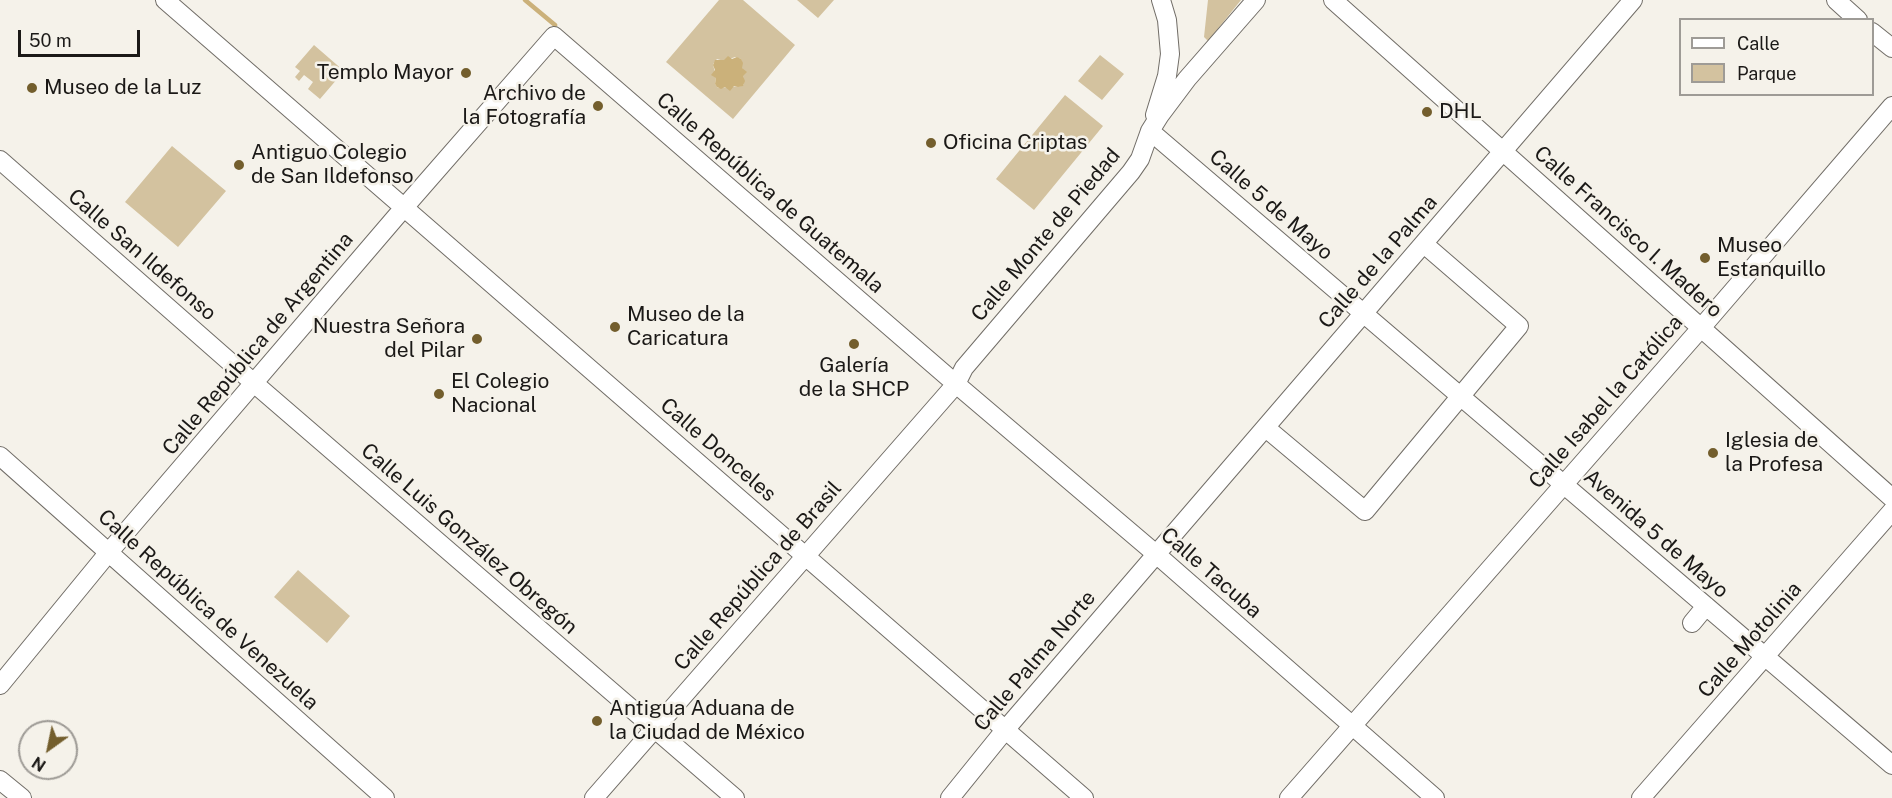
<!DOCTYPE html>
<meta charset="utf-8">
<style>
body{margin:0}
#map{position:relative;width:1892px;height:798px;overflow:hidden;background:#f5f2ea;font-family:"Public Sans",sans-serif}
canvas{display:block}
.legend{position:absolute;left:1679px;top:18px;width:195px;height:78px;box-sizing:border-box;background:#f5f2ea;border:2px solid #9e9b96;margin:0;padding:8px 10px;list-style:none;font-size:18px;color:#1b1917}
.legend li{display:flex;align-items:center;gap:12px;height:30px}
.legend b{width:30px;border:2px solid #9e9b96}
.north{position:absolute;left:18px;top:720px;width:60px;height:60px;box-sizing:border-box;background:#f5f2ea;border:2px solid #9e9b96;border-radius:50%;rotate:213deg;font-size:16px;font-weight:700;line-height:24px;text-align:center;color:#1b1917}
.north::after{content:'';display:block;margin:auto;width:21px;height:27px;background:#735e2d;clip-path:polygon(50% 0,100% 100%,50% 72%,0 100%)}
.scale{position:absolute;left:18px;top:30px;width:122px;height:27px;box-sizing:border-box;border:3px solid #1b1917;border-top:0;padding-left:8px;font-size:18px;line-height:21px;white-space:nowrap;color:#1b1917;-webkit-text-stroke:4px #f5f2ea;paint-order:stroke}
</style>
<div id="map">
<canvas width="1892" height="798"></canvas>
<ul class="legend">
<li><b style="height:8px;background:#fff"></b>Calle</li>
<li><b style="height:16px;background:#d3c29f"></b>Parque</li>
</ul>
<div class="north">N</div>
<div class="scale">50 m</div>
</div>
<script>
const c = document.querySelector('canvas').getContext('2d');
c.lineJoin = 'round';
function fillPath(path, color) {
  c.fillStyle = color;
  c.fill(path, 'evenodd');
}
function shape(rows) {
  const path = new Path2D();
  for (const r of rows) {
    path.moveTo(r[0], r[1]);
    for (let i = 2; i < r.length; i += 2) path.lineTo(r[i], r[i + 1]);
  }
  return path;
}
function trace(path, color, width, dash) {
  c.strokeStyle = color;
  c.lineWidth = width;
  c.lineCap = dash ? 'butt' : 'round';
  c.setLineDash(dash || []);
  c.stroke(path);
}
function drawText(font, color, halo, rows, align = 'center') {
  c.font = font + ' "Public Sans",sans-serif';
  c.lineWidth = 5;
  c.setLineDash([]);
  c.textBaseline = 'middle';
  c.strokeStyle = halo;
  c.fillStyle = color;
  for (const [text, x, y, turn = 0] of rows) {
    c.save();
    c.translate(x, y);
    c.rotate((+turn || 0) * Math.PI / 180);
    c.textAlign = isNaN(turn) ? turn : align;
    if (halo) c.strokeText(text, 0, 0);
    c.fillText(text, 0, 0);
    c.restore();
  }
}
fillPath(shape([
 [719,0,743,0,795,45,733,119,666,62],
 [735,57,741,59,744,84,742,86,718,88,715,84,716,78,713,64,717,59,724,61],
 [797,0,834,0,818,18],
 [1208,0,1241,0,1208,41,1204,37],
 [314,45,344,71,320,99,308,89,313,82,304,75,299,81,295,77,300,71,295,67],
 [1100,55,1124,74,1102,100,1078,81],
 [1065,95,1103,126,1034,210,996,179],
 [172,146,226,191,178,247,125,202],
 [298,570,350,616,327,643,274,597]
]), '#d3c29f');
fillPath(shape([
 [728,56,732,59,737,57,741,59,743,63,742,68,747,72,743,76,745,81,743,86,738,87,734,86,730,91,725,87,721,89,717,87,715,84,716,78,711,75,715,70,713,65,715,60,724,60]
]), '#cbb17a');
trace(shape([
 [525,0,555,25]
]), '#cbb17a', 4.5);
const minor = shape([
 [165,0,1084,798],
 [1333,0,1892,498],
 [1836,0,1858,20],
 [1872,32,1892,48],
 [1155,115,1167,76,1170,54,1167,20,1161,0],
 [1150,131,1892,765],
 [0,160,255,384,735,798],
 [1266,428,1365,511,1519,326,1424,244],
 [0,456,385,798],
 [1692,623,1706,606],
 [0,685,109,552,395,218,554,36,956,384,1156,554,1435,798],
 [0,780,22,798],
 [594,798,956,384,964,368,1131,172,1140,159,1150,131,1160,115,1187,79,1256,0],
 [950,798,1005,730,1633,0],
 [1289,798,1701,328,1892,106],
 [1641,798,1892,511]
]);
trace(minor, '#716d67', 20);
trace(minor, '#fff', 18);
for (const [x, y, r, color] of [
 [466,73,6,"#735e2d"],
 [32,88,6,"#735e2d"],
 [598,106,6,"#735e2d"],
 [1427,112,6,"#735e2d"],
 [931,143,6,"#735e2d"],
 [239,165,6,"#735e2d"],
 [1705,258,6,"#735e2d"],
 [615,327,6,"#735e2d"],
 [477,339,6,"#735e2d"],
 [854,344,6,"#735e2d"],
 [439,394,6,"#735e2d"],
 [1713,453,6,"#735e2d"],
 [597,721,6,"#735e2d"]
]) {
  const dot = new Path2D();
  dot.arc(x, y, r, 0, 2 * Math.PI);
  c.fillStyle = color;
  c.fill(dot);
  trace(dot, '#f5f2ea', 2);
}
drawText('21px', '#1b1917', '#f5f2ea', [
 ["Templo Mayor",454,73,"right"],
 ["Museo de la Luz",44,88],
 ["Archivo de",586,94,"right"],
 ["la Fotografía",586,118,"right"],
 ["DHL",1439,112],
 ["Oficina Criptas",943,143],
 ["Antiguo Colegio",251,153],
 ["de San Ildefonso",251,177],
 ["Museo",1717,246],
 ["Estanquillo",1717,270],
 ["Museo de la",627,315],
 ["Caricatura",627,339],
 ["Nuestra Señora",465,327,"right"],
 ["del Pilar",465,351,"right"],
 ["Galería",854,366,"center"],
 ["de la SHCP",854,390,"center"],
 ["El Colegio",451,382],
 ["Nacional",451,406],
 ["Iglesia de",1725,441],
 ["la Profesa",1725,465],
 ["Antigua Aduana de",609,709],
 ["la Ciudad de México",609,733]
], 'left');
drawText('21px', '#1b1917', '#f5f2ea', [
 ["Calle República de Guatemala",770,193,41],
 ["Calle 5 de Mayo",1271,205,41],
 ["Calle Francisco I. Madero",1628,232,42],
 ["Calle Monte de Piedad",1046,235,-50],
 ["Calle San Ildefonso",142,255,41],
 ["Calle de la Palma",1378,262,-49],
 ["Calle República de Argentina",258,344,-50],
 ["Calle Isabel la Católica",1606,402,-49],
 ["Calle Donceles",718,450,41],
 ["Avenida 5 de Mayo",1656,534,41],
 ["Calle Luis González Obregón",469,539,41],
 ["Calle Tacuba",1211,573,41],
 ["Calle República de Brasil",758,576,-49],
 ["Calle República de Venezuela",208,610,42],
 ["Calle Motolinia",1750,640,-49],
 ["Calle Palma Norte",1035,661,-50]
]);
</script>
